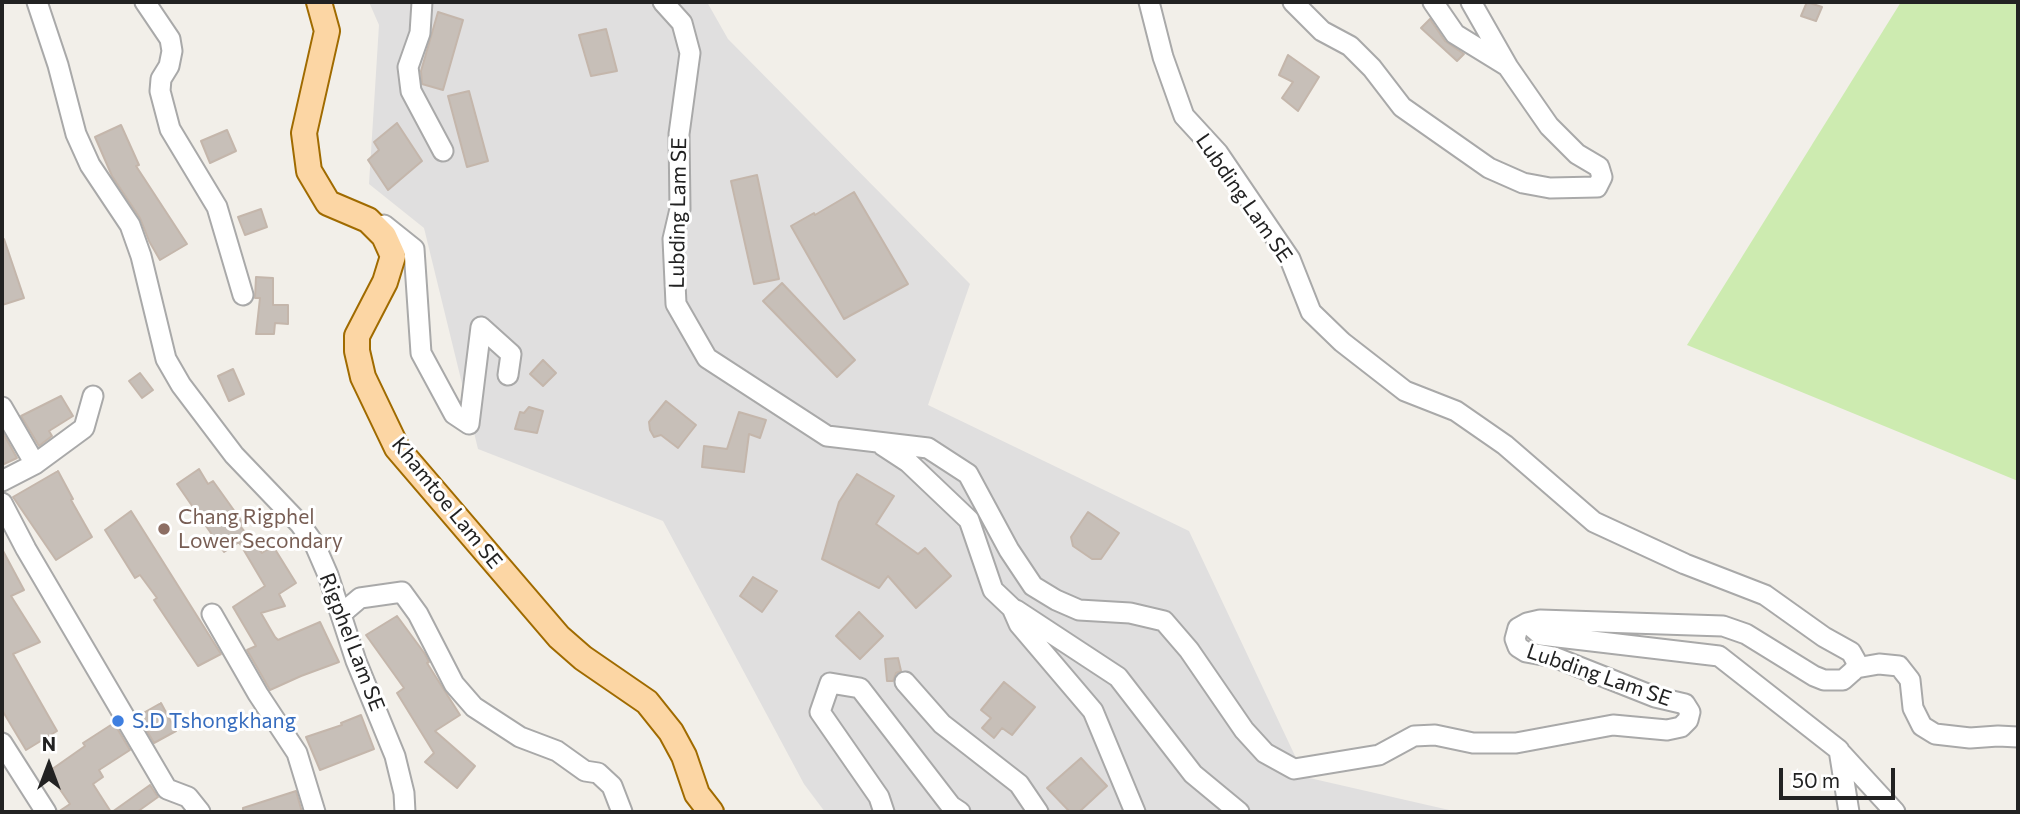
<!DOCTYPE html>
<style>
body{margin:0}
#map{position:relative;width:2020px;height:814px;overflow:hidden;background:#f2efe9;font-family:Commissioner,sans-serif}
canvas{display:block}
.frame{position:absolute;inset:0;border:4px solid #222;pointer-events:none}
.north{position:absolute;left:14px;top:730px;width:70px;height:70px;-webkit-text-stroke:5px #fff;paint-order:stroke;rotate:0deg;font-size:19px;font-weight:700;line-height:28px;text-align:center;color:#222}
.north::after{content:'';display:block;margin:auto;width:24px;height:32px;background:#222;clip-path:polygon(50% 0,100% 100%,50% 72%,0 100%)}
.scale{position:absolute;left:1779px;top:768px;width:116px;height:32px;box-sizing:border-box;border:4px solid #222;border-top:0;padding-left:9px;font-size:21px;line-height:24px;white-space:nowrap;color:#222;-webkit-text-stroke:5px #fff;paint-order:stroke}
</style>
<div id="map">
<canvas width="2020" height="814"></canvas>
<div class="frame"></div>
<div class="north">N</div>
<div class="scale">50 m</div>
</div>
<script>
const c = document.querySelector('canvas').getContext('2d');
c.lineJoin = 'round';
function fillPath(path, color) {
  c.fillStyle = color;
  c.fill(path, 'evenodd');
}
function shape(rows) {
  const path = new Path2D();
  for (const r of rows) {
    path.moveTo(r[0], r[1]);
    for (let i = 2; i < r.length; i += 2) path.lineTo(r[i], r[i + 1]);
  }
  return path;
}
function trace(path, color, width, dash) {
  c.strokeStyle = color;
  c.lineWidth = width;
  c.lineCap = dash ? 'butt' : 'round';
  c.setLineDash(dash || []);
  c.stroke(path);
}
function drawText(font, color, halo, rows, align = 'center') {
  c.font = font + ' Commissioner,sans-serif';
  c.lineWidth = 6;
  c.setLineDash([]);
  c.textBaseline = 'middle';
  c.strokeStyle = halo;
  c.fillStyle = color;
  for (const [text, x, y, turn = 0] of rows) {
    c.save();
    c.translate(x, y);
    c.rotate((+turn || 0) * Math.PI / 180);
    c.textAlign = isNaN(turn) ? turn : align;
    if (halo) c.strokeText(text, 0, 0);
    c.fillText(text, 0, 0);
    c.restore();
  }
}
fillPath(shape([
 [369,2,707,2,728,39,970,284,928,405,1189,531,1305,777,1458,812,825,812,804,784,663,521,478,449,424,228,369,184,379,25]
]), '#e0dfdf');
fillPath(shape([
 [1901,2,2018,2,2018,481,1687,345]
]), '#cdebb0');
const building = shape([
 [1807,2,1822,7,1816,21,1801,16,1807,2],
 [438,12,463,20,443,90,422,84,421,71,438,12],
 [1430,19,1445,41,1464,54,1457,61,1421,28,1430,19],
 [606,29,617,71,591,76,579,35,606,29],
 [1288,55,1319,77,1298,111,1282,98,1293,82,1279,75,1288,55],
 [469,91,488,161,467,167,448,96,469,91],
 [397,123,422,161,388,190,368,160,379,150,374,142,397,123],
 [121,125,139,165,136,166,187,244,160,260,149,241,140,218,112,176,95,137,121,125],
 [227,130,236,151,210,163,201,141,227,130],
 [757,175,779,279,754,284,731,181,757,175],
 [854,192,908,284,844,319,791,226,814,213,815,215,854,192],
 [261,209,267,227,245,235,238,217,261,209],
 [2,239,4,239,24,298,2,305,2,239],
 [256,277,273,278,273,305,288,305,288,324,275,323,274,334,256,334,260,298,255,298,256,277],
 [782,283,855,360,837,377,763,301,782,283],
 [543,360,556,373,543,386,530,374,543,360],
 [233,369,244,394,229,401,218,376,233,369],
 [140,373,153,390,142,398,129,381,140,373],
 [61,396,73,416,49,431,52,436,39,446,21,416,61,396],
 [666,401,696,425,678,448,661,435,654,437,650,430,649,422,666,401],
 [529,407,543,411,537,433,515,429,520,412,524,413,529,407],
 [739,412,766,420,760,438,749,434,744,472,702,467,704,446,727,449,739,412],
 [2,431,17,458,2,465,2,431],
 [199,469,208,484,213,481,243,523,240,526,262,553,273,546,296,583,279,594,285,606,261,613,275,637,278,640,320,622,339,662,301,676,270,690,247,650,256,646,233,607,265,586,239,542,224,552,177,484,199,469],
 [58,471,73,499,71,500,92,537,56,560,13,497,58,471],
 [857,474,894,496,876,524,918,554,925,548,951,576,916,608,888,576,879,588,822,559,839,502,857,474],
 [131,511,221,654,198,666,154,600,157,598,140,575,135,578,105,530,131,511],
 [1088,512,1119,533,1101,559,1092,559,1073,546,1071,537,1088,512],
 [2,549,24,590,11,596,40,642,13,654,57,731,26,750,2,710,2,549],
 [753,577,777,591,762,612,740,596,753,577],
 [859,612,883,636,860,659,836,636,859,612],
 [397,616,425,654,429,662,427,663,460,715,435,731,475,766,457,788,425,762,434,753,397,693,404,688,366,635,397,616],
 [898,658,901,671,896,673,893,681,887,681,885,659,898,658],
 [1004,682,1035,707,1012,735,1002,728,994,738,982,728,991,718,981,710,1004,682],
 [161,703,176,731,154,743,138,716,161,703],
 [361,715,374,749,320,770,306,737,342,725,341,723,361,715],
 [114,723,130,750,99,770,103,777,93,784,111,812,58,812,70,804,48,772,85,746,83,743,114,723],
 [1081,758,1107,786,1079,812,1070,812,1047,788,1081,758],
 [150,785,158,797,137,812,112,812,150,785],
 [296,791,302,812,243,812,243,808,296,791]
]);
fillPath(building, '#c7bfb8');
trace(building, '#c4b6ab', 2);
const minor = shape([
 [37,2,58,65,76,134,90,165,130,225,141,256,166,359,181,385,234,455,300,524,315,545,328,575,356,661,395,756,404,793,405,812],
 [145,2,170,39,172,51,169,66,161,79,160,91,170,129,217,207,243,295],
 [422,2,420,33,408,67,411,91,443,151],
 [663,2,682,23,690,53,679,134,680,209,673,239,676,304,707,358,827,436,928,448,968,474,1009,550,1033,586,1056,600,1079,610,1130,613,1164,621,1189,650,1244,730,1265,753,1294,769,1379,755,1414,736,1435,735,1473,743,1516,743,1613,725,1667,730,1681,727,1688,720,1690,712,1685,704,1655,697,1554,657,1526,652,1518,647,1515,639,1518,628,1527,623,1540,620,1723,626,1746,634,1814,676,1824,680,1843,680,1852,672,1856,668,1856,661,1851,652,1824,637,1765,595,1685,564,1594,522,1505,445,1456,411,1405,391,1342,342,1311,312,1290,259,1218,153,1184,116,1163,57,1149,2],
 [1293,2,1322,31,1350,46,1372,68,1402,107,1489,168,1523,183,1550,188,1597,187,1602,177,1599,167,1577,154,1549,126,1508,67,1471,2],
 [1433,2,1455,34,1507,66],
 [377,228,384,225,414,249,421,353,454,414,469,424,481,327,511,354,508,375],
 [2,407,35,464],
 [882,445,908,462,969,520,993,590,1012,608,1019,624,1093,711,1135,812],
 [2,481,35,464,84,428,93,396],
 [2,503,26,549,167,789,188,797,200,812],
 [1016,610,1118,677,1193,774,1239,812],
 [212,614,258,694,297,753,315,812],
 [341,614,360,598,402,592,418,614,454,684,474,707,520,737,557,751,585,771,598,773,612,786,622,812],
 [1527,623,1541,635,1719,656,1839,750,1849,812],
 [1856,668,1879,664,1899,666,1910,680,1913,708,1922,726,1935,734,1970,738,1998,736,2018,737],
 [905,682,942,724,1019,784,1038,812],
 [2,743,46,812],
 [1839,751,1895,812],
 [884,812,879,797,820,712,830,683,860,688,951,806,960,812]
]);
const major = shape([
 [319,2,327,31,304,133,309,171,328,203,368,220,384,236,393,256,385,282,357,336,357,351,363,377,397,448,559,637,583,658,647,702,671,732,684,756,697,794,711,812]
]);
trace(minor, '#a9a9a9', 23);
trace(major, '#a06b00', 28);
trace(minor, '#fff', 19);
trace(major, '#fcd6a4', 24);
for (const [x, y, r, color] of [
 [164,529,7,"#8d6e63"],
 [118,721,7,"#3f7fe0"]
]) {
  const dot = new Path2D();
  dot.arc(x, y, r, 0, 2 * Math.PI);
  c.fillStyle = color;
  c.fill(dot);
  trace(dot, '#fff', 2.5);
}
drawText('21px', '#222', '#fff', [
 ["Lubding Lam SE",1244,198,55],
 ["Lubding Lam SE",678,213,-89],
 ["Khamtoe Lam SE",447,503,51],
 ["Rigphel Lam SE",352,642,69],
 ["Lubding Lam SE",1599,675,19]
]);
drawText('21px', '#785e54', '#fff', [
 ["Chang Rigphel",178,517],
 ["Lower Secondary",178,541]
], 'left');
drawText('21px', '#366cbe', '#fff', [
 ["S.D Tshongkhang",132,721]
], 'left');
</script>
